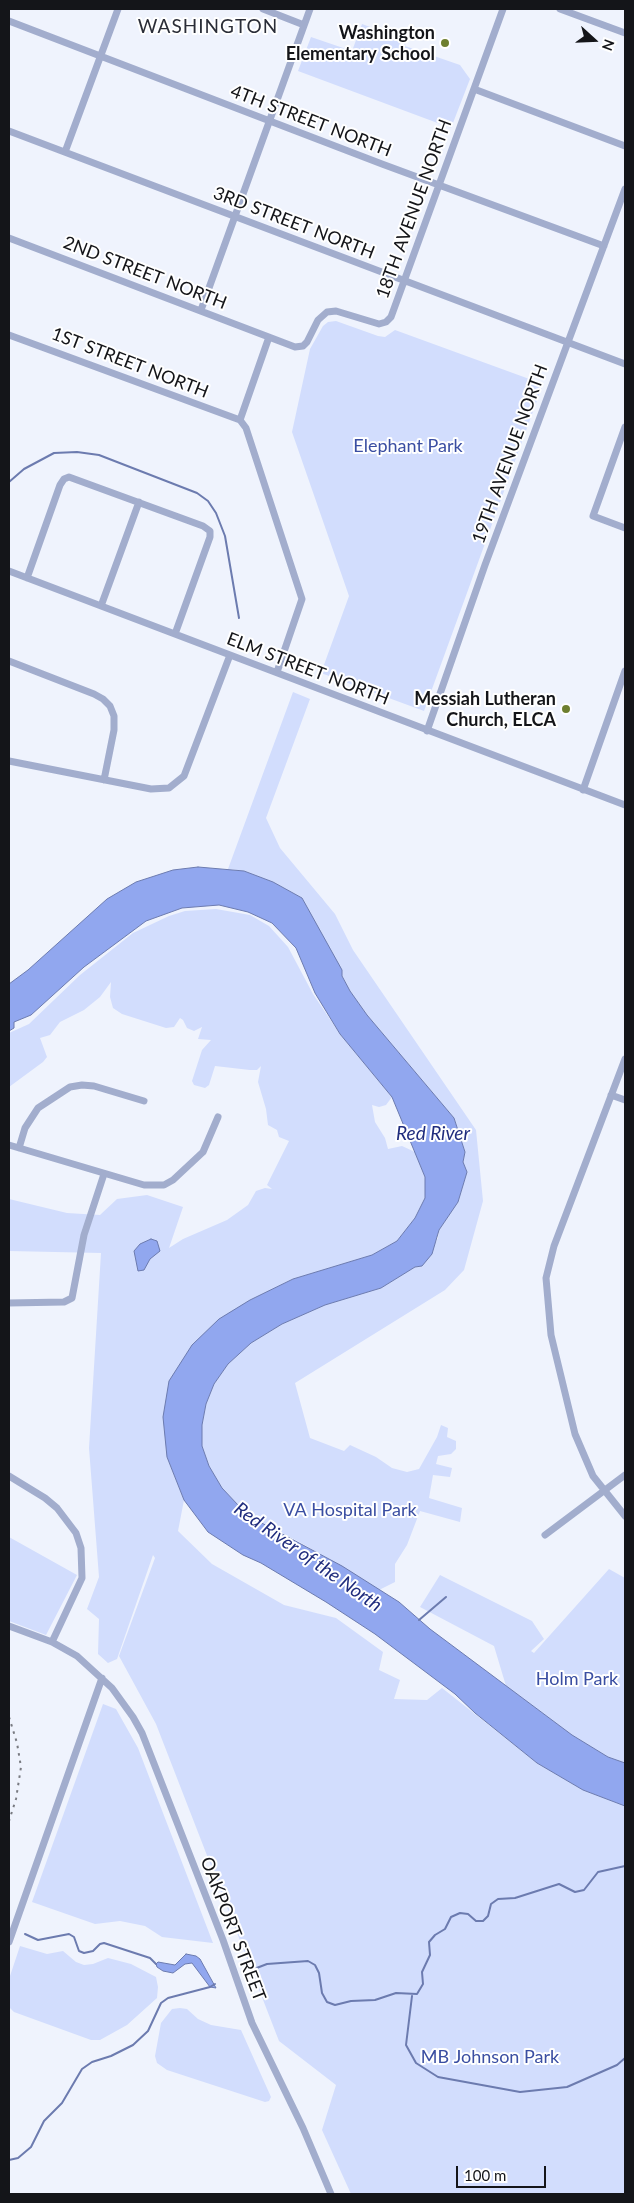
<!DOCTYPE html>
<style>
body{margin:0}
#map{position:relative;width:634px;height:2203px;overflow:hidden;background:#eff3fd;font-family:Lato,sans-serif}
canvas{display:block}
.frame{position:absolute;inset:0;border:10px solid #141519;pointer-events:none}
.north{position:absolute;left:569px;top:15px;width:50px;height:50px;-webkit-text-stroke:4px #fff;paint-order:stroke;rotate:110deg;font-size:14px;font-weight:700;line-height:20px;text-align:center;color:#141519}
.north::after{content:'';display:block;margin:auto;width:18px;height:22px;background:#141519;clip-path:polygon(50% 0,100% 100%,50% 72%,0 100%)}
.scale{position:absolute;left:456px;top:2166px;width:90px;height:22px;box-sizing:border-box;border:2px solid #141519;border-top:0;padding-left:6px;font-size:15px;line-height:18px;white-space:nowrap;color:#141519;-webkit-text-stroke:4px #fff;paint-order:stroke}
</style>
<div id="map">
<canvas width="634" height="2203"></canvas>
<div class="frame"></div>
<div class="north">N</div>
<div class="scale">100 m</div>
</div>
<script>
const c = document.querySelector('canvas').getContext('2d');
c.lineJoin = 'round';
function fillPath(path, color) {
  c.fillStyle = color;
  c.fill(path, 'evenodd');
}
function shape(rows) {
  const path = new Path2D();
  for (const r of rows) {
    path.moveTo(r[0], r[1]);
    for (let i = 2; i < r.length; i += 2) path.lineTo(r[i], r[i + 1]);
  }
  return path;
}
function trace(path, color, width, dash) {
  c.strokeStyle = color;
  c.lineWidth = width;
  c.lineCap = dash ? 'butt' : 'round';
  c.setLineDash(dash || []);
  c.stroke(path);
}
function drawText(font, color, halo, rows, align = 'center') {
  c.font = font + ' Lato,sans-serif';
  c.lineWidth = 4;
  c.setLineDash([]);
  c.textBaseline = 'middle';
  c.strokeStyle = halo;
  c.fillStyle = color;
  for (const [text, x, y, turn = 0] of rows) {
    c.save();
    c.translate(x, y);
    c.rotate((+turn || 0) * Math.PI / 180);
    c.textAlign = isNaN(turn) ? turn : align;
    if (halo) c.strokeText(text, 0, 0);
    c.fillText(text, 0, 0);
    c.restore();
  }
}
fillPath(shape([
 [362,24,406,40,405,46,460,65,470,79,451,128,298,71,311,37,352,51],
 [336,321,378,336,385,337,395,330,543,384,424,711,321,673,349,596,292,432,310,349,323,326,328,322],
 [293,692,310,699,266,818,280,848,335,914,353,950,476,1130,483,1201,464,1270,445,1290,295,1383,310,1438,344,1451,350,1445,376,1457,392,1468,407,1472,419,1469,437,1437,441,1425,448,1428,447,1437,456,1441,456,1449,451,1454,438,1456,436,1464,452,1468,450,1477,433,1475,429,1498,462,1508,460,1522,420,1511,407,1545,395,1564,395,1582,379,1590,303,1544,259,1521,238,1505,222,1488,209,1466,202,1446,202,1425,206,1404,214,1384,228,1364,251,1343,282,1324,325,1305,381,1288,415,1267,422,1266,438,1238,439,1230,458,1202,467,1172,463,1162,465,1151,454,1118,367,1015,350,991,302,898,273,882,244,871,228,869],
 [216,909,250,915,269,926,288,947,313,994,340,1034,392,1097,386,1105,379,1107,372,1105,375,1122,385,1138,388,1149,402,1146,415,1152,425,1177,425,1198,415,1218,397,1241,372,1255,293,1279,250,1300,167,1457,184,1500,178,1531,212,1564,284,1605,336,1618,383,1652,379,1670,400,1680,394,1699,427,1700,442,1688,537,1763,583,1790,625,1806,625,2194,351,2194,322,2130,336,2085,279,2041,156,1724,119,1656,155,1558,153,1555,117,1659,108,1663,98,1654,99,1619,87,1609,99,1577,89,1448,101,1253,9,1251,9,1199,67,1213,100,1215,117,1199,147,1195,183,1207,169,1248,183,1239,227,1220,248,1205,256,1191,265,1188,272,1189,267,1185,289,1141,279,1137,277,1130,268,1125,266,1109,258,1082,261,1066,257,1070,250,1070,215,1066,209,1085,205,1088,194,1085,192,1081,202,1050,211,1040,198,1039,202,1027,194,1031,187,1028,183,1020,180,1018,174,1027,166,1028,122,1014,113,1008,110,997,111,982,100,997,84,1010,60,1022,50,1035,40,1038,47,1057,43,1062,9,1087,9,1033,29,1024,80,975,133,933,169,916,185,911],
 [9,1537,77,1575,46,1635,9,1621],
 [609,1569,625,1578,625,1763,608,1757,572,1735,506,1686,494,1646,420,1607,440,1575,532,1621,544,1639,531,1651,534,1653],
 [103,1704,116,1709,138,1748,213,1943,162,1937,145,1926,120,1921,95,1924,32,1902],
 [20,1946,47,1954,63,1951,76,1962,84,1965,93,1964,108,1958,131,1964,156,1977,158,1987,157,1998,127,2025,100,2040,91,2040,14,2012,9,2007,9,1979],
 [180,2008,187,2009,198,2019,211,2025,241,2030,271,2097,269,2101,265,2102,167,2070,157,2063,155,2056,161,2023,172,2009]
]), '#d2ddfd');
const water = shape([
 [198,867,244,871,273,882,302,898,342,970,342,976,350,991,367,1015,454,1118,465,1152,463,1162,467,1172,458,1202,439,1230,432,1254,422,1266,415,1267,381,1288,325,1305,282,1324,251,1343,228,1364,214,1384,206,1404,202,1425,202,1446,209,1466,222,1488,238,1505,258,1521,342,1566,399,1602,430,1629,572,1735,608,1757,625,1763,625,1806,583,1790,537,1763,475,1713,455,1694,375,1634,326,1602,261,1563,243,1555,208,1532,184,1500,167,1457,163,1417,169,1381,192,1345,219,1319,250,1300,293,1279,372,1255,397,1241,415,1218,425,1198,425,1177,392,1097,340,1034,315,993,296,948,272,923,248,912,219,905,182,908,146,921,84,967,31,1015,14,1022,14,1028,9,1031,9,984,28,970,107,899,136,882,173,870,198,867],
 [151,1239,157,1241,160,1251,150,1259,144,1270,138,1271,134,1251,140,1244,151,1239],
 [186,1954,196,1956,200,1959,216,1988,210,1987,192,1963,185,1964,173,1973,163,1971,157,1967,156,1964,158,1962,175,1965,186,1954]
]);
fillPath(water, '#91a7ef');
trace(water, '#6c7baf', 1);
trace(shape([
 [9,482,24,469,54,453,77,452,99,455,197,493,208,501,216,513,225,536,239,618],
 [419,1620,446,1597],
 [25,1934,38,1940,69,1934,74,1937,79,1951,84,1953,93,1951,100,1944,104,1943,150,1958,156,1964],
 [254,1969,267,1964,308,1961,315,1965,319,1973,322,1993,327,2002,335,2005,351,2001,375,2000,396,1993,417,1994,423,1984,422,1972,430,1955,429,1942,435,1935,445,1929,451,1917,460,1913,468,1914,476,1921,483,1921,488,1916,491,1904,498,1899,515,1898,559,1884,575,1892,584,1890,598,1872,625,1866],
 [412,1996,406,2045,416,2063,438,2077,520,2092,567,2087,617,2065,625,2058],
 [9,2160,18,2158,31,2147,44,2121,62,2103,82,2069,92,2062,111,2056,133,2045,148,2031,161,2003,168,1998,210,1987,215,1984]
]), '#6c7baf', 2);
trace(shape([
 [263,9,304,25],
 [560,9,625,33],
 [9,21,382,164,604,246],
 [474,89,625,146],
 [9,131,625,364],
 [65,152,118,9],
 [9,238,295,347,303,346,307,342,318,320,327,312,336,311,379,324,386,322,391,317,503,9],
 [201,310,310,9],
 [9,335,240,420],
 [240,420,246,428,302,599,277,672],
 [240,420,269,337],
 [625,427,593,516,625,528],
 [9,571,625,805],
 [27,578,60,485,64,479,69,477,203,526,210,531,210,537,175,634],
 [101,606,139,502],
 [9,661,94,694,103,699,110,706,114,716,114,730,104,780],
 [427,731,485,565,625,189],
 [9,761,151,789,169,788,184,776,230,655],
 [583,790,625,671],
 [625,1059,554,1246,546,1278,551,1335,575,1434,593,1476,625,1516],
 [611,1095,625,1100],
 [9,1145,144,1185,164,1185,173,1180,203,1152,218,1117],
 [19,1148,25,1128,38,1108,70,1087,82,1085,94,1086,144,1101],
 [9,1303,64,1302,72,1298,84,1235,104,1174],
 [9,1476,45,1498,57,1508,76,1533,81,1548,82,1578,52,1642],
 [545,1535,625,1475],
 [9,1626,52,1642,77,1656,112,1688,133,1717,142,1733,223,1940,252,2023,303,2128,331,2194],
 [9,1942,102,1678]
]), '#a2adcd', 7);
trace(shape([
 [9,1717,17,1743,21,1767,16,1799,9,1821]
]), '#787a81', 2, [2.5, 5]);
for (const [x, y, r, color] of [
 [445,43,5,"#6e7f2f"],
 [566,709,5,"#6e7f2f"]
]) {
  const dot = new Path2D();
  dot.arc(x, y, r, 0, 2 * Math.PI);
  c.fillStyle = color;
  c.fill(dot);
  trace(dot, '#fff', 2);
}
drawText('bold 18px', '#141519', '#fff', [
 ["Washington",435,33],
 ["Elementary School",435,54],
 ["Messiah Lutheran",556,699],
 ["Church, ELCA",556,720]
], 'right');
drawText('18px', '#141519', '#fff', [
 ["4TH STREET NORTH",311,121,21],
 ["18TH AVENUE NORTH",414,209,-70],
 ["3RD STREET NORTH",294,223,21],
 ["2ND STREET NORTH",145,273,21],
 ["1ST STREET NORTH",130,363,21],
 ["19TH AVENUE NORTH",510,454,-70],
 ["ELM STREET NORTH",308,669,21],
 ["OAKPORT STREET",233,1929,69]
]);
drawText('18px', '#3a4ea2', '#fff', [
 ["Elephant Park",408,446],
 ["VA Hospital Park",350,1510],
 ["Holm Park",577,1679],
 ["MB Johnson Park",490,2057]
]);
c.letterSpacing = '1px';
drawText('19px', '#2a2d37', '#fff', [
 ["WASHINGTON",208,27]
]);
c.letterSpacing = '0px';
drawText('italic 19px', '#202d7e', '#fff', [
 ["Red River",433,1134],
 ["Red River of the North",308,1557,35]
]);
</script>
